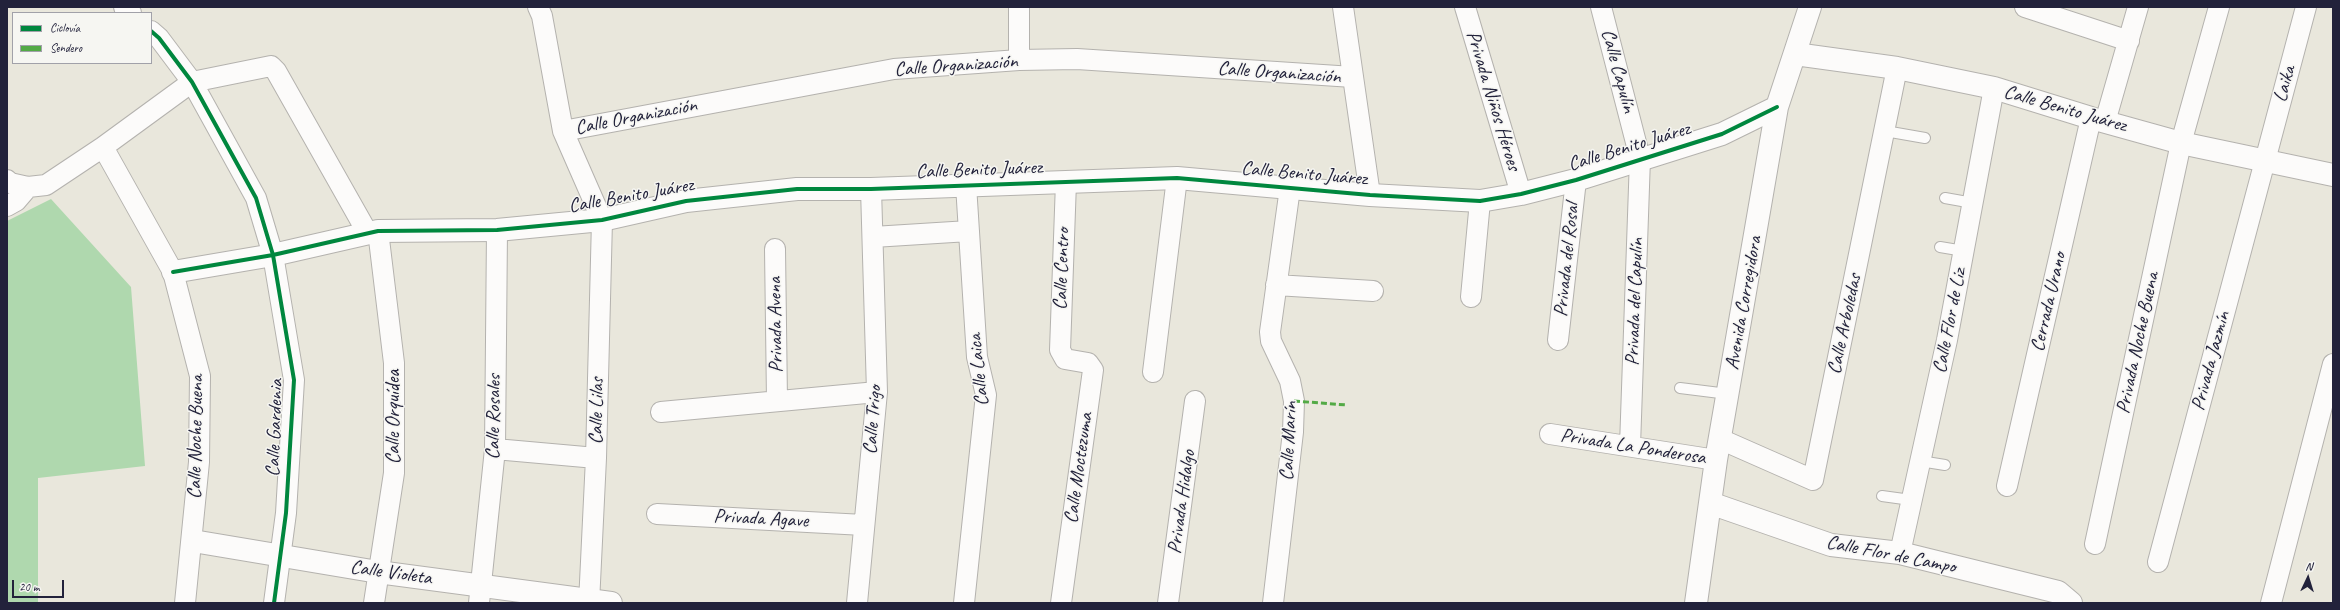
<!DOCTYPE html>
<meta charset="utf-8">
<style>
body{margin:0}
#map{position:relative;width:2340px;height:610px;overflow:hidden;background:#e9e7dc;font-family:Caveat,sans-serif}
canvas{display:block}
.frame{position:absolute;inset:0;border:8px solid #22223b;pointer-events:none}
.legend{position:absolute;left:12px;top:12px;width:140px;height:52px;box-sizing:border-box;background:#f6f6f2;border:1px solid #a1a1a9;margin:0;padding:5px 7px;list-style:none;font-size:12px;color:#22223b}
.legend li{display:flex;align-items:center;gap:8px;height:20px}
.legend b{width:20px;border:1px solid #a1a1a9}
.north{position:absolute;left:2288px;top:558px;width:40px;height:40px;-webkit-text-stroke:3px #f6f6f2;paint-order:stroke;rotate:4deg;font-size:11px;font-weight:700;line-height:16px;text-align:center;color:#22223b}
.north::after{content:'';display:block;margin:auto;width:14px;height:18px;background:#22223b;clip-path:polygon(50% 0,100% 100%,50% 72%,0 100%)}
.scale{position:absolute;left:12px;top:580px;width:52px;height:18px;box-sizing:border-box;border:2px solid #22223b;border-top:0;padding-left:5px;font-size:12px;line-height:14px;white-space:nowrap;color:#22223b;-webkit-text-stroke:3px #f6f6f2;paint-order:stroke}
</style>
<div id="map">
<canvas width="2340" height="610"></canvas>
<div class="frame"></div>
<ul class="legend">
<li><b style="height:5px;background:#00873e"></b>Ciclovía</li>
<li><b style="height:5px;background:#53aa46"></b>Sendero</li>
</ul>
<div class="north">N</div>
<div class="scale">20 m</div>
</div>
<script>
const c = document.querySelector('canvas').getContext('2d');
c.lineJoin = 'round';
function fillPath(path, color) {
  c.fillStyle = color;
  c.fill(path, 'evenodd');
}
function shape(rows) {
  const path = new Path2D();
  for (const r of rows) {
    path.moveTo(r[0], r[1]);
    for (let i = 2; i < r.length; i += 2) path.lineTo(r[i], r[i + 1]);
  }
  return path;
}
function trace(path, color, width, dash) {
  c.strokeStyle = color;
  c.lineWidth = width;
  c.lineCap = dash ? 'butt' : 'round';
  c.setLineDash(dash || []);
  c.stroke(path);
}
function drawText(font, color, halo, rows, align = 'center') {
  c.font = font + ' Caveat,sans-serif';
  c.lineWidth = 3;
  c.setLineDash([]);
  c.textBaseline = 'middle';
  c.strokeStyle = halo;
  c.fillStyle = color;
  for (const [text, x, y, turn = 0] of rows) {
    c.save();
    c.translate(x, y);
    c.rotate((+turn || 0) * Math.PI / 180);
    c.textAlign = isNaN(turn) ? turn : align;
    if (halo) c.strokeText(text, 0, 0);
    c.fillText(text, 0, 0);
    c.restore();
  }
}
fillPath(shape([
 [51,199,131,287,145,466,38,478,38,603,7,603,7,221]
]), '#afd8ae');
const lane = shape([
 [1885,131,1925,138],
 [1945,198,1973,203],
 [1940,247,1964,251],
 [1680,388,1728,394],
 [1920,461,1945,465],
 [1882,496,1911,500]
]);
const street = shape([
 [124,7,131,13],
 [538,7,542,16,563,131,602,220,596,458,589,603],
 [1343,7,1370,195],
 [1465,7,1521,194],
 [1601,7,1640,158,1630,446],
 [2025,7,2129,41],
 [151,31,159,38,192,82,256,198,273,255,294,380,286,513,274,603],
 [1019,60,1019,7],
 [2105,122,2138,7],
 [563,131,894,69,1019,60,1077,59,1353,77],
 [103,147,173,272,200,376,199,462,185,603],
 [7,180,10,183,28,187,46,185,103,147,192,82,271,66,276,71,367,232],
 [7,206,16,201,28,187],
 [873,237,969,231],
 [775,249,777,401],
 [1276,285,1373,291],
 [1471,297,1480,201],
 [1558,340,1576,180],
 [1153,372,1177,178],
 [661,412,877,392],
 [1550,434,1716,460],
 [1720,439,1813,480,1897,68],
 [495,449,596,458],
 [2007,486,2091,118],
 [657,514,864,525],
 [2095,544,2181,143,2219,7],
 [1900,553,1947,340,1994,88],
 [2158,562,2306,7],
 [374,603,394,473,394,363,378,231],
 [479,603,495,449,497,230],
 [857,603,877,392,871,189],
 [964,603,986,395,977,357,966,185],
 [1061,603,1093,370,1088,363,1065,359,1060,350,1066,182],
 [1168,603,1195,401],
 [1273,603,1293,432,1294,401,1290,381,1271,341,1270,332,1290,188],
 [2271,603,2333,364]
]);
const secondary = shape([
 [1795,54,1897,68,1994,88,2091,118,2181,143,2333,175],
 [173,272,273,255,378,231,497,230,602,220,686,201,797,189,871,189,1177,178,1370,195,1480,201,1521,194,1576,180,1722,134,1777,107],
 [1710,503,1831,545,1900,553,2058,592,2071,603],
 [193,541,378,572,611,603],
 [1696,603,1716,460,1777,107,1810,7]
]);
trace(lane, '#b4b2ae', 12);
trace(street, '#b4b2ae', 22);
trace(secondary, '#b4b2ae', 24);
trace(lane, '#fcfbfa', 10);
trace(street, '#fcfbfa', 20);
trace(secondary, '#fcfbfa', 22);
trace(shape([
 [1294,401,1347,405]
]), '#53aa46', 3, [6, 3]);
trace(shape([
 [151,31,159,38,192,82,256,198,273,255,294,380,286,513,274,603],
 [173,272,273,255,378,231,497,230,602,220,686,201,797,189,871,189,1177,178,1370,195,1480,201,1521,194,1576,180,1722,134,1777,107]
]), '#00873e', 4);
drawText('20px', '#22223b', '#f6f6f2', [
 ["Calle Organización",956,66,-4],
 ["Calle Capulín",1618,71,75],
 ["Calle Organización",1279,73,4],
 ["Laika",2285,84,-75],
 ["Privada Niños Héroes",1493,101,73],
 ["Calle Benito Juárez",2065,109,16],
 ["Calle Organización",636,117,-11],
 ["Calle Benito Juárez",1629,147,-17],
 ["Calle Benito Juárez",979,170,-2],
 ["Calle Benito Juárez",1304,174,5],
 ["Calle Benito Juárez",631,196,-10],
 ["Privada del Rosal",1567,260,-84],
 ["Calle Centro",1062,269,-88],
 ["Privada del Capulín",1635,302,-88],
 ["Cerrada Urano",2049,302,-77],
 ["Avenida Corregidora",1744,303,-80],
 ["Calle Flor de Liz",1950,321,-79],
 ["Calle Arboledas",1845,324,-78],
 ["Privada Avena",776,325,-91],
 ["Privada Noche Buena",2138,343,-78],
 ["Privada Jazmín",2211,361,-75],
 ["Calle Laica",979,370,-96],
 ["Calle Lilas",597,411,-89],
 ["Calle Orquídea",394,417,-90],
 ["Calle Rosales",494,417,-89],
 ["Calle Trigo",873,420,-86],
 ["Calle Gardenia",275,428,-88],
 ["Calle Noche Buena",196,437,-89],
 ["Calle Marín",1289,441,-87],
 ["Privada La Ponderosa",1633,447,9],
 ["Calle Moctezuma",1079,468,-82],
 ["Privada Hidalgo",1182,502,-82],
 ["Privada Agave",761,519,3],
 ["Calle Flor de Campo",1891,555,11],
 ["Calle Violeta",391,573,8]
]);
</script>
